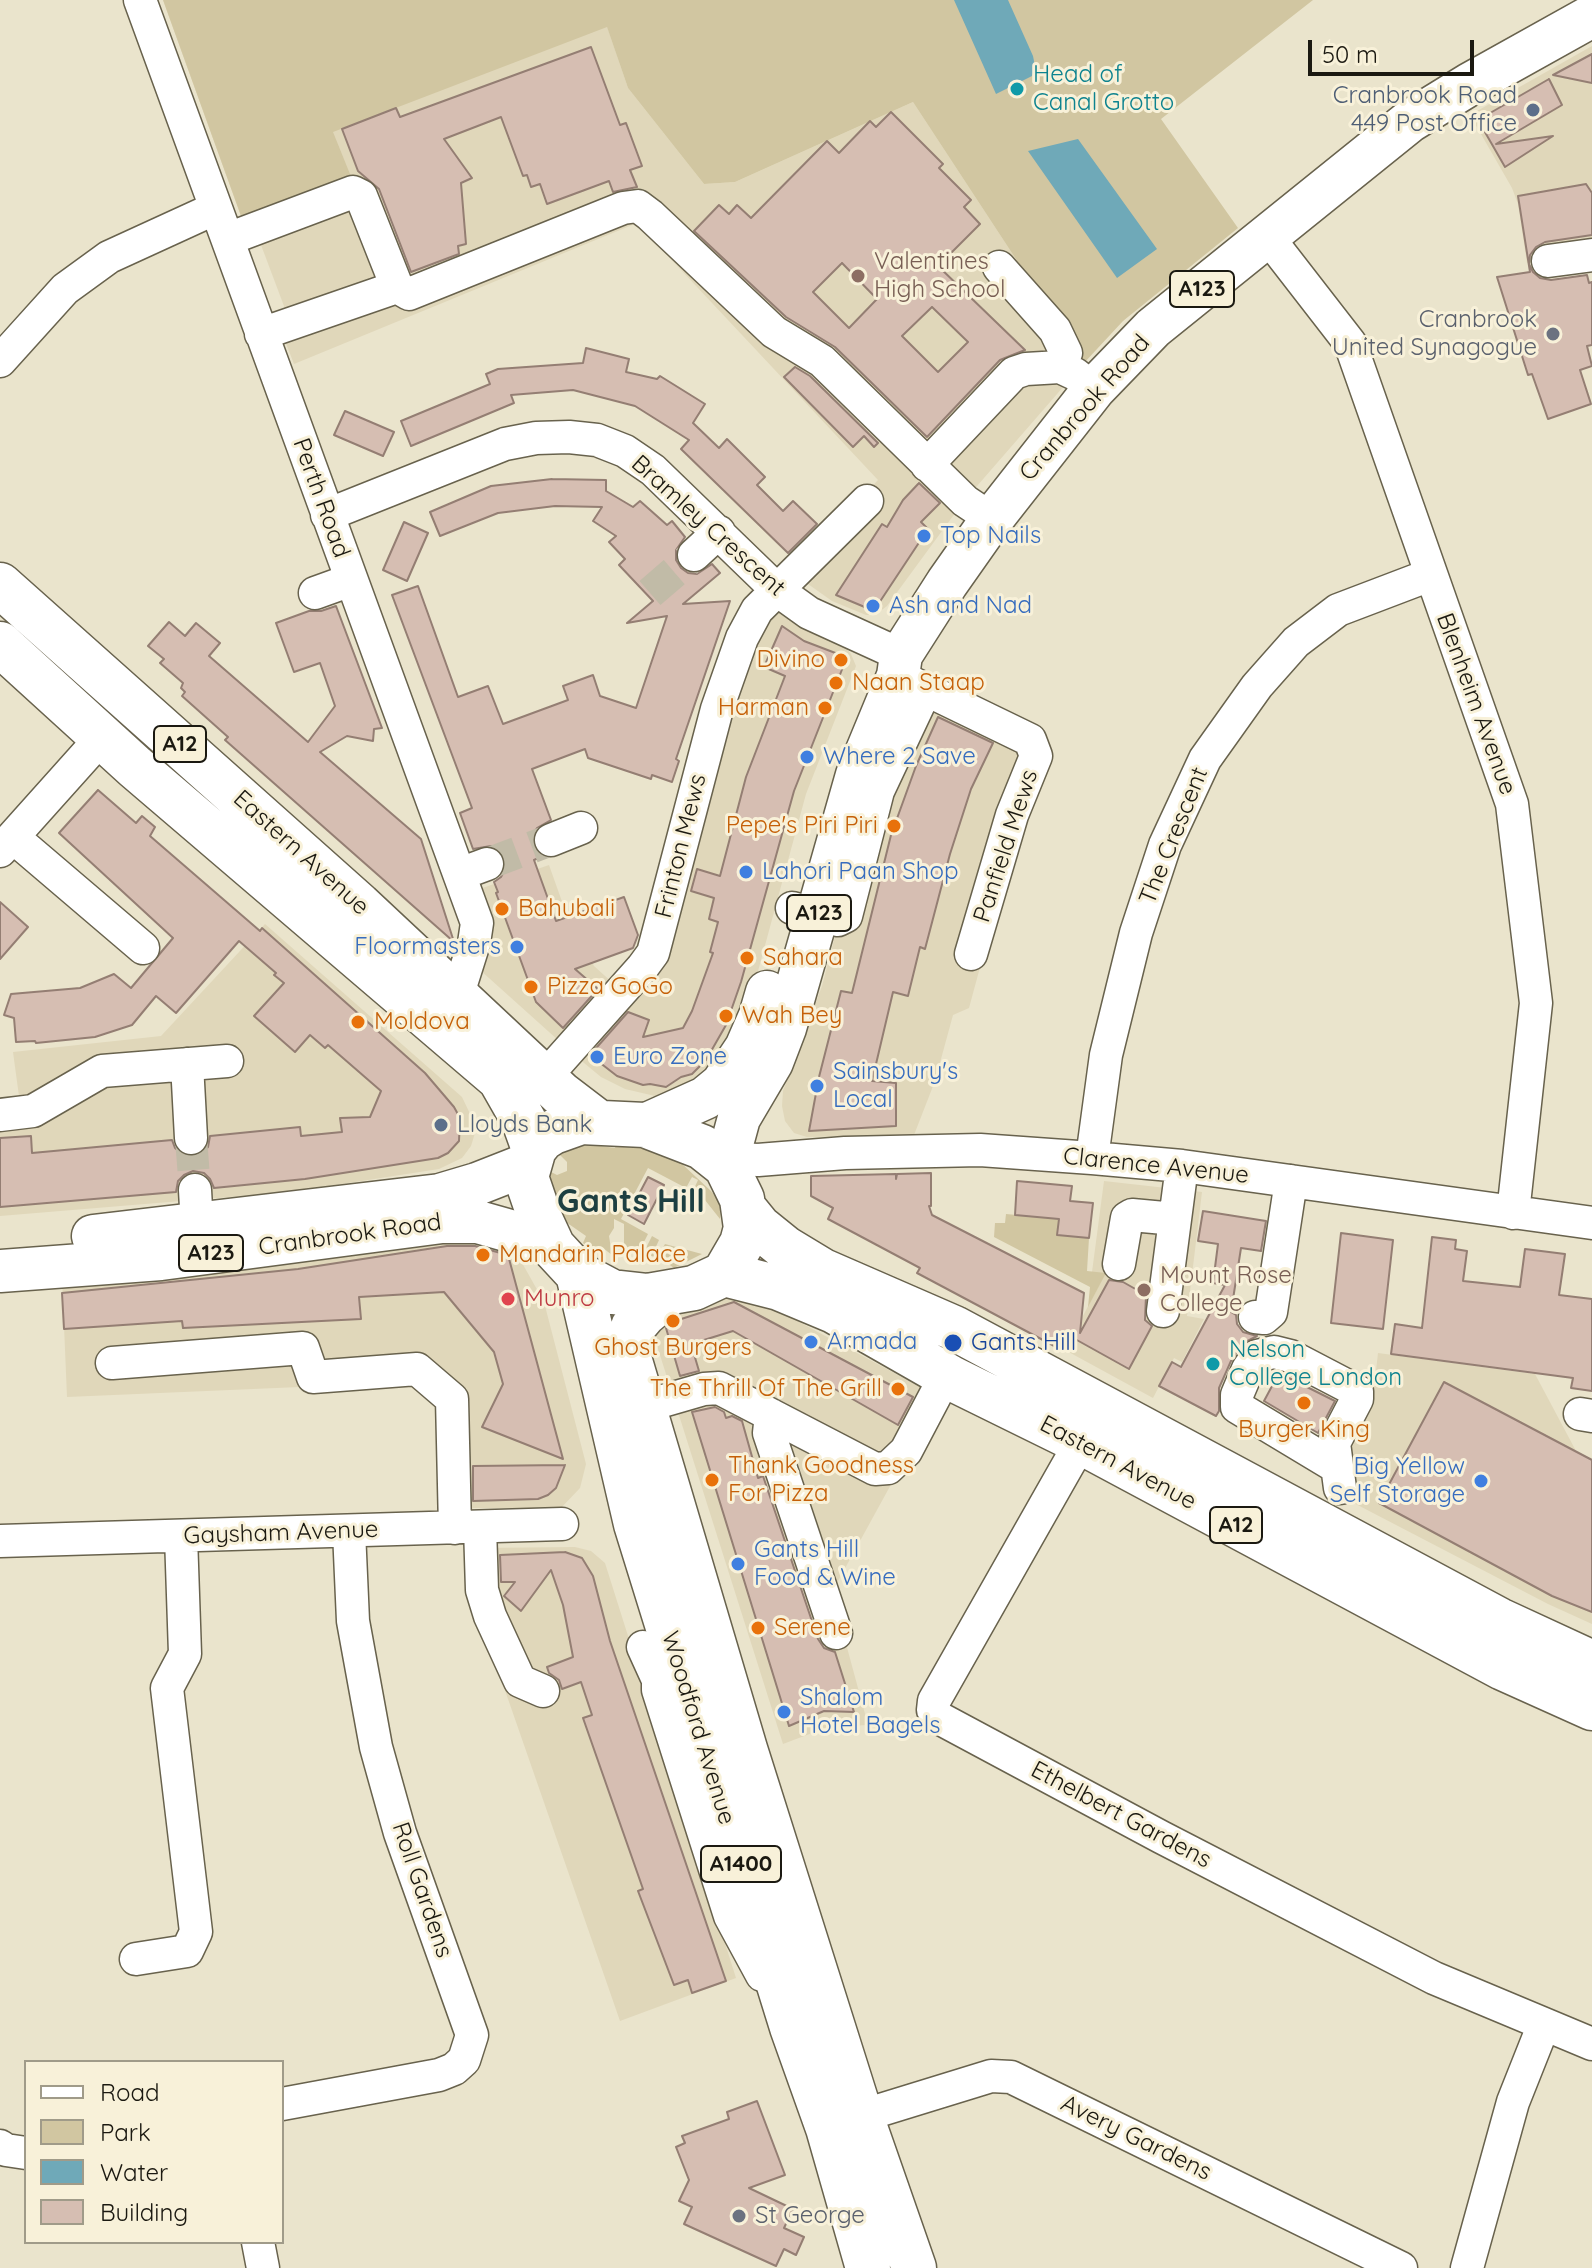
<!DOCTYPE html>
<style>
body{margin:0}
#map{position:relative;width:1592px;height:2268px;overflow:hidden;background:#eae4cc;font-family:Quicksand,sans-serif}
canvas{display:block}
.legend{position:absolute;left:24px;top:2060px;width:260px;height:184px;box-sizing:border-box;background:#f8f1d9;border:2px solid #a09b89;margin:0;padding:10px 14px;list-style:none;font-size:24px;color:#1b1911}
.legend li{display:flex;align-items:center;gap:16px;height:40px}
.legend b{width:40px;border:2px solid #a09b89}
.scale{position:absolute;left:1308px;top:40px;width:166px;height:36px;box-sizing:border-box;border:4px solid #1b1911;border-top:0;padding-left:10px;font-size:24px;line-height:28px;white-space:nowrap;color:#1b1911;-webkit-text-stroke:6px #f8f1d9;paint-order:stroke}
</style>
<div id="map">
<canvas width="1592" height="2268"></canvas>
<ul class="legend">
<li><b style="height:10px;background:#fff"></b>Road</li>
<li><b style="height:22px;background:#d1c6a1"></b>Park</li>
<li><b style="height:22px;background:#6fa9b8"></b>Water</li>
<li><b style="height:22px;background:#d6beb2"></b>Building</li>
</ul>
<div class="scale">50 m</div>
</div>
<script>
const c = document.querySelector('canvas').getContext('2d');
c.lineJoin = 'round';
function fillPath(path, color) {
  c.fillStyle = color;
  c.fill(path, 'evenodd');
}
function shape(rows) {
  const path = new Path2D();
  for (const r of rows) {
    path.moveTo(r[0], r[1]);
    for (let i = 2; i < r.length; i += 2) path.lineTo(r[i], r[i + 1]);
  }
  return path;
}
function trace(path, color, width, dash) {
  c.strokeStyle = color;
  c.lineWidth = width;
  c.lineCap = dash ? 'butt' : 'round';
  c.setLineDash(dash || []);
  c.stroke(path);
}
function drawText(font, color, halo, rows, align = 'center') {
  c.font = font + ' Quicksand,sans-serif';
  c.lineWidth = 6;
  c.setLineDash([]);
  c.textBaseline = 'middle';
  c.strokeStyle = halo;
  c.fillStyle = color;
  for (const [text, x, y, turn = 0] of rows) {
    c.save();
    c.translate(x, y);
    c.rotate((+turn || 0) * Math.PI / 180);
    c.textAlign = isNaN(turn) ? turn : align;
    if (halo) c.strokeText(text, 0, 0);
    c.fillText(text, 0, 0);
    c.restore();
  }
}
fillPath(shape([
 [163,0,598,0,628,88,704,184,735,182,913,102,1084,363,964,501,887,606,875,615,866,615,832,601,791,572,878,480,637,223,294,364,285,341,293,330,255,229,241,216],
 [1592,46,1592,254,1527,263,1518,204,1512,188,1470,115],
 [758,593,783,615,811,631,843,644,851,654,856,666,806,794,754,986,726,1052,685,1089,655,1096,625,1089,601,1077,578,1058,470,961,468,893,549,865,565,910,594,966,615,985,645,953],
 [926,681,1051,745,1025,801,969,1008,953,1015,935,1081,914,1135,807,1137,794,1133,785,1121,782,1106,783,1091,822,986,845,898],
 [265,924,462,1097,473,1120,475,1133,471,1146,462,1158,439,1169,290,1192,0,1216,0,1114,21,1111,13,1052,161,1036],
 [1104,1181,1202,1192,1187,1316,1204,1319,1182,1362,1174,1358,1153,1398,1065,1350,1105,1274,1092,1272],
 [473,1232,501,1241,521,1261,544,1302,586,1464,580,1488,561,1508,452,1508,449,1416,416,1382,67,1397,62,1278],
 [734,1296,762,1302,939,1397,832,1592,868,1725,828,1727,783,1744,653,1333,672,1316],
 [1378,1353,1535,1374,1592,1481,1592,1624,1548,1604,1323,1487,1373,1397],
 [575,1547,591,1551,605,1563,736,1978,620,2021,500,1676,475,1589,477,1548]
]), '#e0d7ba');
fillPath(shape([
 [163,0,1313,0,1161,119,1238,228,1123,321,1084,363,913,102,735,182,704,184,628,88,607,27,333,132,352,179,245,220,241,216],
 [601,1141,601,1146,615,1148,616,1143,651,1150,681,1163,711,1191,721,1204,720,1219,701,1195,693,1191,698,1180,692,1177,686,1188,648,1168,621,1219,648,1234,638,1254,624,1250,624,1224,614,1219,614,1228,609,1236,612,1255,603,1248,597,1254,583,1243,586,1236,563,1220,549,1180,549,1171,557,1175,567,1171,567,1162,559,1154,581,1143],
 [1006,1214,1059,1219,1058,1235,1089,1238,1087,1271,1106,1273,1088,1307,1090,1287,994,1237,995,1223,1005,1223],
 [652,1236,659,1240,654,1251,659,1254,665,1244,702,1254,674,1268,660,1258,643,1254]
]), '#d1c6a1');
fillPath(shape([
 [954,0,1008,0,1033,56,1035,66,1032,76,996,94],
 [1078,139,1157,249,1117,278,1028,151]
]), '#6fa9b8');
const building = shape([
 [591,47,620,125,626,123,642,166,630,170,637,187,613,192,609,181,547,204,540,184,531,187,527,175,523,176,501,117,444,139,472,178,461,183,466,244,458,246,459,254,411,272,379,189,358,171,342,129,396,108,400,117,591,47],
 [1592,54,1592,83,1553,75,1592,54],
 [1549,79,1562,105,1496,144,1553,136,1505,167,1478,120,1549,79],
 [891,112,943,164,939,168,971,200,964,207,980,224,938,266,1025,350,1000,360,927,437,835,347,786,317,694,231,719,205,729,214,737,205,751,218,827,141,839,153,870,121,876,127,891,112],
 [842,263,877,299,849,328,813,292,842,263],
 [932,307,968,342,938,372,902,336,932,307],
 [1586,184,1592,193,1592,235,1545,242,1536,247,1530,255,1529,264,1533,272,1540,278,1551,280,1587,275,1589,283,1592,282,1592,345,1587,346,1592,366,1580,370,1591,404,1548,419,1532,374,1528,375,1497,277,1530,272,1518,196,1586,184],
 [586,348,629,359,626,372,657,379,660,376,705,404,693,423,719,448,727,439,765,477,757,485,783,511,793,501,817,524,788,553,681,449,689,440,635,406,573,390,511,395,514,403,411,446,401,421,490,384,486,374,498,369,583,363,586,348],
 [795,367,810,376,878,443,874,447,864,436,853,447,784,377,795,367],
 [345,411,394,432,383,456,334,435,345,411],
 [552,479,606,480,606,491,633,507,640,501,667,525,672,521,685,537,676,550,676,560,681,568,688,573,697,574,712,564,720,573,683,604,730,601,676,759,679,761,672,782,652,775,651,779,588,758,585,749,532,769,551,820,537,828,532,837,534,848,543,856,534,860,556,921,624,897,638,935,633,948,575,969,598,989,563,1028,536,1002,496,893,498,892,494,882,501,877,506,868,504,857,498,849,491,846,473,849,460,813,472,808,392,595,418,586,458,697,488,686,503,724,568,700,563,686,593,675,600,696,636,708,667,616,627,623,653,601,619,565,625,559,609,542,616,536,593,521,602,507,555,506,498,513,440,536,430,512,491,486,552,479],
 [919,483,940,503,921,522,928,529,879,603,867,608,836,595,882,524,887,527,903,500,919,483],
 [404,522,428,533,407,581,383,570,404,522],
 [336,606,382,728,374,729,373,741,347,736,320,752,421,839,454,942,225,740,228,737,182,696,185,692,181,688,183,683,160,663,164,659,148,646,169,622,185,636,196,623,220,643,209,656,308,742,335,706,320,663,294,672,276,623,309,611,321,611,336,606],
 [782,626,804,641,838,654,843,667,794,791,741,982,726,1025,706,1060,692,1074,681,1077,666,1087,650,1084,643,1085,617,1076,590,1055,628,1012,649,1020,643,1037,683,1028,692,1011,713,953,710,952,718,922,709,919,714,898,691,891,697,869,720,876,746,777,785,676,764,667,782,626],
 [938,717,993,743,971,789,950,854,925,949,920,947,908,996,893,992,872,1081,896,1083,896,1126,809,1131,819,1077,841,991,852,993,891,835,916,766,938,717],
 [98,790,136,823,142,816,155,827,150,836,260,931,262,928,425,1073,454,1107,460,1118,459,1141,448,1153,438,1158,305,1179,214,1188,210,1179,204,1173,193,1171,184,1175,178,1181,176,1192,0,1207,0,1138,31,1136,32,1153,172,1140,175,1148,182,1154,193,1157,201,1154,208,1147,210,1136,300,1127,301,1136,342,1132,340,1118,370,1117,381,1091,328,1045,325,1048,310,1035,295,1052,254,1016,284,983,274,975,276,973,239,941,176,1013,156,996,132,1025,95,1037,36,1043,35,1041,16,1042,14,1018,4,1015,11,994,80,988,114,974,131,988,173,938,59,833,98,790],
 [0,902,28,927,0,959,0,902],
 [931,1173,931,1206,929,1206,932,1215,1084,1293,1080,1333,1109,1280,1123,1282,1146,1295,1145,1320,1152,1326,1129,1369,1066,1334,1058,1348,917,1273,920,1268,828,1219,833,1208,811,1196,811,1176,896,1174,896,1179,897,1174,931,1173],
 [648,1177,664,1185,644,1224,628,1215,648,1177],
 [1017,1181,1072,1186,1070,1201,1093,1203,1089,1238,1057,1235,1059,1219,1015,1215,1017,1181],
 [1203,1211,1266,1221,1261,1251,1241,1248,1231,1312,1236,1315,1237,1324,1243,1332,1257,1336,1242,1344,1231,1361,1219,1388,1219,1411,1216,1416,1159,1386,1172,1362,1181,1367,1225,1285,1213,1283,1218,1244,1198,1241,1203,1211],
 [1341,1233,1393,1240,1383,1329,1331,1323,1341,1233],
 [1432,1237,1456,1240,1455,1249,1467,1251,1463,1281,1520,1287,1525,1249,1565,1254,1559,1295,1592,1299,1592,1391,1571,1388,1573,1378,1391,1354,1395,1324,1422,1328,1432,1237],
 [447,1246,475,1246,508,1255,563,1459,482,1427,503,1384,494,1352,444,1292,359,1297,361,1319,183,1328,182,1321,64,1329,62,1293,298,1269,447,1246],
 [734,1302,913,1397,898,1425,733,1331,691,1344,699,1371,680,1376,666,1328,675,1321,734,1302],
 [1279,1373,1335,1401,1318,1433,1264,1401,1279,1373],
 [1444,1382,1592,1460,1592,1612,1552,1596,1379,1503,1444,1382],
 [715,1407,724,1412,726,1418,732,1416,742,1421,758,1478,763,1476,818,1639,824,1648,835,1652,854,1712,824,1711,789,1726,692,1412,715,1407],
 [565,1465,556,1488,548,1495,538,1499,473,1501,473,1466,565,1465],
 [565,1552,582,1558,593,1576,610,1641,726,1981,692,1993,688,1980,674,1985,638,1891,643,1889,583,1718,592,1715,581,1682,562,1689,559,1680,549,1673,547,1667,573,1657,563,1605,551,1570,521,1611,504,1596,515,1582,501,1582,500,1555,565,1552],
 [757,2101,785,2175,749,2188,793,2209,784,2228,804,2237,796,2255,784,2249,776,2266,684,2224,692,2207,679,2201,689,2180,676,2147,685,2143,682,2136,729,2119,727,2112,757,2101]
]);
fillPath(building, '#d6beb2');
trace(building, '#947e73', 2);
trace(shape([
 [650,593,694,555],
 [487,864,551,840],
 [191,1138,195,1190]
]), '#c1bba7', 32, [32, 16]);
const minor = shape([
 [140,0,477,923,474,943,457,997],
 [1267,236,1350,343,1512,804,1536,1003,1513,1213],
 [228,239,353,192,361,196,397,287,261,334],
 [1548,261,1592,255],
 [999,267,1055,330,1066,353,1060,367],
 [397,287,409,294,623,208,638,206,650,215,774,332,822,361,965,501,992,519],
 [0,361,65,289,109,257,216,208],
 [927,465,1014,373,1026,369,1060,367,1075,374,1094,389],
 [327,515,505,444,536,438,569,437,597,440,625,451,653,470,777,590,809,613,901,655],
 [694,555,719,532],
 [315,593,351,580],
 [898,676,1030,740,1036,756,1012,815,971,954],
 [14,838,143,948],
 [551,840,581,828],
 [0,851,103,736],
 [460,874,487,864],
 [792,908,838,920,846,916,878,791,926,689],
 [187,1064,191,1138],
 [544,1078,642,968,653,953,717,709,742,638,757,610,867,501],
 [0,1115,33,1111,102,1071,227,1061],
 [717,1158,758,1160,845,1153,980,1150,1092,1158,1182,1166,1592,1223],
 [1092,1158,1106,1055,1136,933,1165,845,1205,759,1257,686,1296,642,1338,610,1430,575],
 [195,1190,197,1225],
 [1119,1264,1127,1218,1132,1215,1175,1219],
 [1163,1311,1182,1166],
 [1255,1317,1264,1318,1271,1312,1291,1181],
 [112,1363,303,1348,313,1377,417,1369,452,1399,455,1528],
 [642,1407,704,1389,719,1388,875,1469,888,1468,906,1451,946,1375],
 [1580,1414,1592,1416],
 [771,1415,769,1433,836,1633],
 [1081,1442,934,1701,933,1710,939,1718,1161,1837,1434,1978,1592,2044],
 [1335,1466,1237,1407,1237,1395,1248,1369,1257,1356,1274,1352,1290,1356,1357,1391,1357,1399,1334,1443,1340,1488],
 [480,1527,482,1590,490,1616,520,1681,543,1691],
 [0,1541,562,1524],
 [643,1647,658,1680],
 [676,1659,663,1670,658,1680,658,1690,730,1916,762,1975],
 [136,1959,187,1951,196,1932,167,1688,185,1654,181,1536],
 [282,2104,439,2075,454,2069,464,2060,472,2035,400,1833,376,1747,353,1621,349,1531],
 [861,2116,991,2076,1011,2077,1401,2268],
 [0,2146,6,2150,26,2153],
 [258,2242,263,2268],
 [1467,2268,1513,2102,1544,2024]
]);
const major = shape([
 [645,1125,705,1098,722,1084,746,1048,760,1016,767,992],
 [726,1166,739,1118,772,1062,785,1028,857,775,898,676,901,655,947,583,992,519,1094,389,1153,328,1410,121,1470,84,1592,16],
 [93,1236,440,1195,477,1184,528,1164],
 [0,1271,161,1259,442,1222,478,1222,524,1235,553,1247]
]);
const highway = shape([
 [0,585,359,905,561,1094,599,1123],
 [0,644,135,767,500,1079,524,1121,534,1149],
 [581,1122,645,1125,702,1147,726,1166,742,1199,746,1228,742,1243,724,1274,694,1288,648,1296,612,1292,578,1274,553,1247,541,1221,526,1177,534,1149,542,1139,553,1132,581,1122],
 [746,1211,759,1227,785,1248,823,1271,954,1328,1499,1620,1592,1663],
 [578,1274,636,1524,792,2027,828,2128,868,2268],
 [724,1274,779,1288,834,1311,953,1379,1081,1442,1503,1668,1592,1708],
 [668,1294,644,1314,633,1327,627,1351,745,1749,861,2116,914,2268]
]);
trace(minor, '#68624d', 35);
trace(major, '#68624d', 45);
trace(highway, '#68624d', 47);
trace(minor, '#fff', 32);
trace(major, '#fff', 42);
trace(highway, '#fff', 44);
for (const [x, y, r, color] of [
 [1017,89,8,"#0f9aa8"],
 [1533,110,8,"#5c6f8a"],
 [858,276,8,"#8d6e63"],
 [1553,334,8,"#6b7280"],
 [924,536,8,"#3f7fe0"],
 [873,606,8,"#3f7fe0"],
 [841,660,8,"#e8710a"],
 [836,683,8,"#e8710a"],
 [825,708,8,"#e8710a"],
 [807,757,8,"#3f7fe0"],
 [894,826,8,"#e8710a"],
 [746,872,8,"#3f7fe0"],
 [502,909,8,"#e8710a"],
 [517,947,8,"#3f7fe0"],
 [747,958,8,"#e8710a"],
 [531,987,8,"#e8710a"],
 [726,1016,8,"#e8710a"],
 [358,1022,8,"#e8710a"],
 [597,1057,8,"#3f7fe0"],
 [817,1086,8,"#3f7fe0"],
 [441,1125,8,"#5c6f8a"],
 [483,1255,8,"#e8710a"],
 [1144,1290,8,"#8d6e63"],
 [508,1299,8,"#e0444e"],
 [673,1321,8,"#e8710a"],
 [811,1342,8,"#3f7fe0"],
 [953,1343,10,"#1a4fb4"],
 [1213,1364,8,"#0f9aa8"],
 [898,1389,8,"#e8710a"],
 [1304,1403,8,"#e8710a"],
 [712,1480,8,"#e8710a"],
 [1481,1481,8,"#3f7fe0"],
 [738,1564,8,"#3f7fe0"],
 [758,1628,8,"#e8710a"],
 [784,1712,8,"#3f7fe0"],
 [739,2216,8,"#6b7280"]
]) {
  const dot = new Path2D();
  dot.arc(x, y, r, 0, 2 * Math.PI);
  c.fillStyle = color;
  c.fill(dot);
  trace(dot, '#f8f1d9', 3);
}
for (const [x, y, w] of [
 [1202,289,64],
 [180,744,52],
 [819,913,64],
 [211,1253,64],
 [1236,1525,52],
 [741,1864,80]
]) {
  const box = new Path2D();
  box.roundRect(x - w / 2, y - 18, w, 36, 6);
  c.fillStyle = '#f8f1d9';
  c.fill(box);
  trace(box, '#1b1911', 2);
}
drawText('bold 22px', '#1b1911', null, [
 ["A123",1202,289],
 ["A12",180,744],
 ["A123",819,913],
 ["A123",211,1253],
 ["A12",1236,1525],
 ["A1400",741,1864]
]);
drawText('24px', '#0d838f', '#f8f1d9', [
 ["Head of",1033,75],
 ["Canal Grotto",1033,103],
 ["Nelson",1229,1350],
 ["College London",1229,1378]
], 'left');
drawText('24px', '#4e5e75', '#f8f1d9', [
 ["Cranbrook Road",1517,96],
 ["449 Post Office",1517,124],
 ["Lloyds Bank",457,1125,"left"]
], 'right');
drawText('24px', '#785e54', '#f8f1d9', [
 ["Valentines",874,262],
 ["High School",874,290],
 ["Mount Rose",1160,1276],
 ["College",1160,1304]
], 'left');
drawText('24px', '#5b616d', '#f8f1d9', [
 ["Cranbrook",1537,320],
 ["United Synagogue",1537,348],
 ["St George",755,2216,"left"]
], 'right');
drawText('24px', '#1b1911', '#f8f1d9', [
 ["Cranbrook Road",1085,408,-49],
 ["Perth Road",321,498,70],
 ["Bramley Crescent",708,526,42],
 ["Blenheim Avenue",1476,704,70],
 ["The Crescent",1174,836,-68],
 ["Frinton Mews",681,846,-76],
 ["Panfield Mews",1006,846,-72],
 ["Eastern Avenue",301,853,42],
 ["Clarence Avenue",1156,1166,6],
 ["Cranbrook Road",350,1235,-8],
 ["Eastern Avenue",1118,1463,28],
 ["Gaysham Avenue",281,1533,-2],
 ["Woodford Avenue",698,1728,73],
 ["Ethelbert Gardens",1121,1815,28],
 ["Roll Gardens",422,1890,71],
 ["Avery Gardens",1136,2138,26]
]);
drawText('24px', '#366cbe', '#f8f1d9', [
 ["Top Nails",940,536],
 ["Ash and Nad",889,606],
 ["Where 2 Save",823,757],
 ["Lahori Paan Shop",762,872],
 ["Floormasters",501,947,"right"],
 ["Euro Zone",613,1057],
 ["Sainsbury's",833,1072],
 ["Local",833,1100],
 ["Armada",827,1342],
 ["Big Yellow",1465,1467,"right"],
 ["Self Storage",1465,1495,"right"],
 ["Gants Hill",754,1550],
 ["Food & Wine",754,1578],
 ["Shalom",800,1698],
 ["Hotel Bagels",800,1726]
], 'left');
drawText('24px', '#c56008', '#f8f1d9', [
 ["Divino",825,660,"right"],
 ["Naan Staap",852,683],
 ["Harman",809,708,"right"],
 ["Pepe's Piri Piri",878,826,"right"],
 ["Bahubali",518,909],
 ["Sahara",763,958],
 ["Pizza GoGo",547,987],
 ["Wah Bey",742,1016],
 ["Moldova",374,1022],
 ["Mandarin Palace",499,1255],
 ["Ghost Burgers",673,1348,"center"],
 ["The Thrill Of The Grill",882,1389,"right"],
 ["Burger King",1304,1430,"center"],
 ["Thank Goodness",728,1466],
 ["For Pizza",728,1494],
 ["Serene",774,1628]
], 'left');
drawText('24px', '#be3a42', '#f8f1d9', [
 ["Munro",524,1299]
], 'left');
drawText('24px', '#164399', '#f8f1d9', [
 ["Gants Hill",971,1343]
], 'left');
drawText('bold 32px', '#1d3f41', '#f8f1d9', [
 ["Gants Hill",631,1202]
]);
</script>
